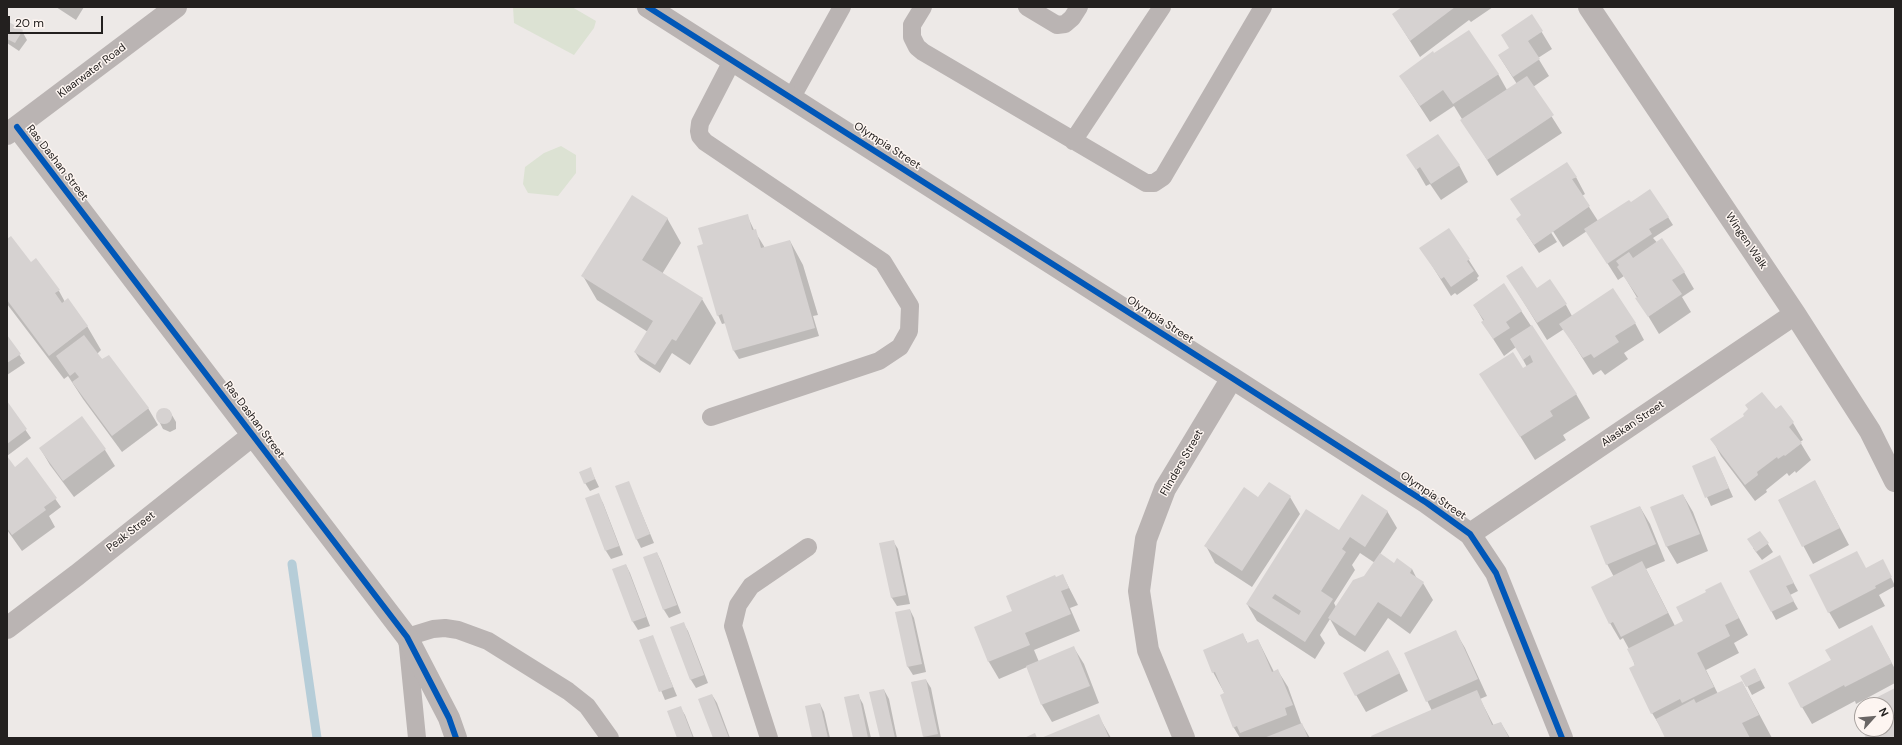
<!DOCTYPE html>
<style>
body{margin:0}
#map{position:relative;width:1902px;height:745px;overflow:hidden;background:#ede9e7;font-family:"DM Sans",sans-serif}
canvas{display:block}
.frame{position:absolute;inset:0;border:8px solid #23201f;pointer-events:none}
.north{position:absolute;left:1854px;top:697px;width:40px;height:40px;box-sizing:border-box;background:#fdf5f1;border:1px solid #a6a09d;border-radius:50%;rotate:63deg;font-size:11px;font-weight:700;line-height:16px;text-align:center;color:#23201f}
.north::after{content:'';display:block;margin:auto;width:14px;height:18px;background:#6a6665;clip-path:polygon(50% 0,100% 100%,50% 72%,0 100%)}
.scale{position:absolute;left:8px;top:16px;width:95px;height:18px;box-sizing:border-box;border:2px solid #23201f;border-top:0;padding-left:5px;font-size:12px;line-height:14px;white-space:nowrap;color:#23201f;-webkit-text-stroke:3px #fdf5f1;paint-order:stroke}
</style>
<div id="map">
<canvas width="1902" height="745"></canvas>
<div class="frame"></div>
<div class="north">N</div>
<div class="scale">20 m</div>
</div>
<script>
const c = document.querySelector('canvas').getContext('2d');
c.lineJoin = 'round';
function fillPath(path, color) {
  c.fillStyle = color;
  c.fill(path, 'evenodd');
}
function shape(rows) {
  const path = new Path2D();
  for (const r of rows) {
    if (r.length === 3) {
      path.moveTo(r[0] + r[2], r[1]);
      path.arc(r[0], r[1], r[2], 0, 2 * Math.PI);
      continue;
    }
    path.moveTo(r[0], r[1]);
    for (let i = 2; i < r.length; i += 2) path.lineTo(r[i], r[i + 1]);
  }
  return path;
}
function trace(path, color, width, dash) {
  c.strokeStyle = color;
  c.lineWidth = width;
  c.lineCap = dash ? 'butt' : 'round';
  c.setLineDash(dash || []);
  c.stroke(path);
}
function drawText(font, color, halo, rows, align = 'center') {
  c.font = font + ' "DM Sans",sans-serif';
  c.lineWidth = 3;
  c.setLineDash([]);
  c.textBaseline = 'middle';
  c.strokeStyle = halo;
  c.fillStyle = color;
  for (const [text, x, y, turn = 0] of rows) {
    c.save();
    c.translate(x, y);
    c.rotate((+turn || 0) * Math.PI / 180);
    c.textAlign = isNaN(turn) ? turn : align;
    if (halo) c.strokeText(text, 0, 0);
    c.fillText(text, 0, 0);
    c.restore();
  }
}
fillPath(shape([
 [513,7,572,7,596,21,594,28,574,55,514,23],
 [561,146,576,155,576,173,558,196,528,193,523,184,525,167,544,153]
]), '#dce2d3');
fillPath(shape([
 [56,7,84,7,76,20],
 [1404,7,1493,7,1471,22,1469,20,1420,57,1393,14],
 [1532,16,1552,49,1538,58,1549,76,1533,87,1562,133,1497,176,1454,106,1430,122,1400,76,1434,54,1498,74,1507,90,1517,84,1499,56,1510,49],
 [7,22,22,31,27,40,19,51,7,43],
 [1408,155,1459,165,1468,182,1441,200,1430,184,1426,186],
 [1576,177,1585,194,1582,196,1598,221,1635,210,1668,217,1673,225,1653,238,1684,272,1694,289,1682,297,1691,312,1659,334,1624,276,1618,280,1587,231,1563,247,1549,225,1547,226,1557,242,1539,253,1522,227,1522,216,1512,199],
 [747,215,754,230,765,248,790,241,803,265,818,315,813,316,819,336,739,359,734,351,726,323,722,324,718,315,704,245],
 [667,218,681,243,662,274,702,299,716,323,690,365,672,353,660,373,640,360,635,352,648,332,597,300,583,276],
 [1449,229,1479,276,1477,278,1478,280,1457,295,1455,293,1451,296,1421,248],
 [7,241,59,291,65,302,68,300,87,326,101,350,97,354,148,408,158,425,122,452,83,399,68,376,64,379,7,304],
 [1508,277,1566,305,1572,316,1635,323,1644,340,1624,353,1628,359,1605,375,1601,370,1593,375,1564,329,1547,340],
 [1504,285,1576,394,1590,418,1563,435,1566,440,1535,460,1481,374,1523,370,1527,367,1516,347,1504,356,1483,323,1484,322,1474,305],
 [7,337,25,363,7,375],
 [7,403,31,438,7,456],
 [1780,406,1793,423,1803,440,1800,442,1811,460,1796,473,1795,471,1789,476,1787,473,1766,490,1767,492,1755,501,1721,456,1712,439,1775,410],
 [162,409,169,410,176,422,176,429,170,432,163,429,157,417,159,410],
 [40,448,105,450,115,466,74,497,50,465],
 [7,458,19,474,27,459,61,507,49,516,55,527,22,551,7,530],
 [1693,466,1719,466,1733,497,1711,506],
 [590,468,599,487,590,491,585,483],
 [1815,481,1849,545,1813,564,1779,500],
 [629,483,654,543,641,548,637,540],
 [1269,483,1290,497,1300,514,1252,587,1215,563,1206,546,1258,498],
 [598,494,603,503,623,555,611,559,606,551,586,499],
 [1683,495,1693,512,1708,551,1677,564,1667,547,1652,508],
 [1640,507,1650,524,1665,561,1646,569,1675,626,1733,607,1738,616,1748,635,1734,643,1739,653,1706,670,1718,694,1742,682,1772,738,1667,738,1652,713,1629,649,1623,638,1620,640,1610,623,1614,577,1607,564],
 [1387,511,1397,528,1380,554,1394,564,1412,569,1417,579,1423,583,1433,600,1410,634,1388,618,1365,652,1339,635,1330,619,1320,635,1325,643,1315,659,1257,621,1247,604,1340,531],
 [1360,553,1375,563,1365,577,1336,607,1334,603,1355,570,1352,565],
 [1760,532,1773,552,1762,560,1753,548],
 [893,541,898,549,910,604,897,606,892,598,880,544],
 [657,553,661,561,681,613,669,618,664,610,644,558],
 [626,565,630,573,650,626,638,630,633,622,614,570],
 [1784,565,1798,591,1790,595,1798,609,1776,620,1751,572],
 [1866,569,1887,569,1895,586,1879,595,1885,606,1839,629,1829,612],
 [1063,576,1078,605,1070,608,1080,631,1034,650,1039,662,1074,648,1084,664,1099,703,1052,722,1042,705,1027,667,999,679,989,662,975,628,1014,612,1056,579],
 [910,610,914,618,926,672,913,675,908,667,896,613],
 [683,623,688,631,708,683,696,688,691,680,671,628],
 [1455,631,1465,648,1487,696,1480,699,1494,726,1501,723,1510,738,1373,738,1432,711,1405,654],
 [1243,635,1248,644,1258,640,1274,672,1278,671,1288,687,1301,723,1310,738,1240,738,1234,728,1225,694,1213,672],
 [652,636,677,696,665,700,640,640],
 [1881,643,1895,669,1895,683,1856,704,1855,701,1812,724,1802,707],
 [1397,668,1408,691,1366,712,1344,674],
 [1755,669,1765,688,1752,695,1742,676],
 [926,680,931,688,941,738,924,737,913,682],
 [884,690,889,699,897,738,881,738],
 [712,695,717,703,730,738,714,738],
 [858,695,863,704,871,738,854,738],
 [820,704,824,712,830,738,813,738],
 [680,707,685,715,694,738,678,738],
 [1098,715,1111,738,1044,738]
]), '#0003');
trace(shape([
 [292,564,317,738]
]), '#b6cdd8', 9);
fillPath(shape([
 [1402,7,1455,7,1410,41,1392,14],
 [1532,14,1543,31,1528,41,1540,59,1513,77,1498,55,1509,48,1501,35],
 [7,21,23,30,15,43,7,39],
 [1469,30,1499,74,1453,104,1443,90,1420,106,1399,76,1433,51,1434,53],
 [1527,76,1554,115,1487,160,1460,120],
 [1438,134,1460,165,1431,184,1420,167,1416,170,1406,155],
 [1567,162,1577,177,1572,179,1590,206,1534,245,1516,219,1521,215,1510,199],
 [1650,189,1669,217,1649,229,1652,234,1607,264,1584,229,1629,200,1631,202],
 [632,195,668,218,642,260,703,298,676,341,672,339,655,365,634,352,653,321,581,276],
 [748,214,752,230,756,229,761,248,790,240,815,328,733,351,722,314,717,316,697,246,703,244,698,228],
 [1449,228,1470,259,1467,261,1474,271,1451,287,1444,277,1441,279,1419,248],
 [11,236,31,262,36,258,60,290,55,293,62,303,68,298,88,326,49,356,7,300,7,239],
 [1662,238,1685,272,1672,280,1682,294,1648,317,1635,298,1638,297,1617,267,1619,265,1616,261,1629,252,1633,258],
 [1522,266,1537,288,1550,279,1567,304,1537,323,1506,276],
 [1504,283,1522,311,1506,322,1510,328,1493,339,1481,322,1484,320,1473,305],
 [1613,288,1636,323,1615,336,1619,342,1594,358,1591,354,1583,358,1559,324],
 [1532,325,1577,394,1550,411,1553,416,1520,437,1479,374,1513,352,1523,368,1533,362,1530,355,1523,360,1510,339],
 [7,335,21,354,7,363],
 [84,335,102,359,109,355,149,408,112,436,72,382,79,377,75,372,70,376,56,356],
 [1762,392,1776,409,1781,405,1794,422,1789,427,1802,443,1785,456,1784,455,1778,459,1777,457,1757,472,1758,475,1745,485,1710,439,1744,416,1743,414,1748,409,1745,405],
 [7,401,27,429,7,444],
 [164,416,8],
 [82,416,106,449,63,481,39,448],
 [7,456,15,467,27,457,57,498,44,507,46,510,12,535,7,528],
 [1715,456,1729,488,1705,498,1692,466],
 [591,467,595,479,584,484,579,472],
 [1815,480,1840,528,1802,547,1778,500],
 [629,481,650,534,636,540,615,486],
 [1269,482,1291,496,1242,571,1204,546,1244,487,1258,497],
 [599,493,619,546,605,551,585,498],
 [1362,494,1388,511,1365,547,1350,537,1342,549,1346,552,1321,591,1333,599,1305,642,1246,604,1306,509,1339,530],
 [1275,594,1301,611,1299,615,1272,598],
 [1683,494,1700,534,1666,547,1650,507],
 [1640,506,1656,544,1606,565,1590,526],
 [1760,531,1769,543,1756,552,1747,539],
 [894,540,906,595,891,598,879,543],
 [1857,551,1866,568,1883,559,1892,577,1875,586,1876,588,1828,613,1809,575],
 [657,552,677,605,663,610,643,557],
 [1380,553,1394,563,1397,558,1412,569,1410,573,1424,582,1401,617,1378,602,1355,636,1328,618,1353,580,1364,576],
 [1780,555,1794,583,1786,586,1794,601,1771,612,1749,571],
 [1642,561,1668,613,1621,637,1613,622,1609,624,1591,587],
 [626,564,646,617,632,622,612,569],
 [1063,574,1069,588,1061,591,1071,614,1025,633,1030,645,988,662,974,627,1012,611,1006,596,1055,575,1056,577],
 [1721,582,1739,618,1725,625,1730,636,1697,653,1714,687,1682,703,1680,699,1651,714,1629,668,1635,665,1627,649,1683,621,1676,607,1706,592,1705,590],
 [910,609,922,664,907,667,895,612],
 [684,622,704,675,690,680,670,627],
 [1872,625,1892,663,1845,687,1844,685,1801,708,1788,683,1831,660,1825,650],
 [1456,630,1478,679,1426,702,1404,653],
 [1243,633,1247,643,1258,639,1272,672,1278,669,1293,705,1285,708,1287,715,1240,733,1237,726,1233,728,1220,695,1224,693,1215,672,1212,673,1203,650],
 [653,635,673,687,659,692,639,640],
 [1074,646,1090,686,1041,705,1026,666],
 [1388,650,1400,673,1355,696,1343,673],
 [1755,668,1761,680,1746,687,1740,676],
 [926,679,938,734,923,737,911,682],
 [1742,681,1759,715,1742,723,1750,738,1665,738,1656,719,1694,699,1696,703],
 [1895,688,1895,738,1866,738,1857,718,1862,715,1862,729,1886,729,1886,705,1862,705],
 [884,689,895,738,880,738,869,692],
 [1477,690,1492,725,1501,722,1509,738,1372,738,1371,736],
 [712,694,729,738,713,738,698,699],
 [859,694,868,738,853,738,844,697],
 [820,703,828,738,812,738,805,706],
 [681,706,693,738,677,738,667,711],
 [1099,714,1109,738,1041,738],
 [1302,723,1308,738,1264,738],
 [1035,733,1037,738,1024,738]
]), '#d6d2d1');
trace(shape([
 [923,7,912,25,912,37,917,47,923,52,1146,183,1154,183,1163,177,1263,7],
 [1027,7,1057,25,1065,24,1072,18,1079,7],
 [792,97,842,7],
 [1073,141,1162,7],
 [711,417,879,361,900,347,909,331,910,306,883,262,705,142,700,136,699,131,700,123,732,61],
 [417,738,407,637,433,629,445,628,458,630,488,641,568,691,587,706,610,738],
 [769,738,733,626,738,605,751,586,808,547]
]), '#bab4b3', 18);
trace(shape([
 [648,7,1232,378,1427,503,1470,534,1496,573,1562,738],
 [1589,7,1795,314,1870,431,1895,481],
 [17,127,407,637,449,718,456,738],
 [1470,534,1795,314],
 [7,628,77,575,253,435],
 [1184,738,1148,650,1139,591,1146,539,1165,489,1232,378]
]), '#bab4b3', 22);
trace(shape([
 [7,134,176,7]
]), '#bab4b3', 22);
trace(shape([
 [648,7,1232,378,1427,503,1470,534,1496,573,1562,738],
 [17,127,407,637,449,718,456,738]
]), '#0057b8', 6);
drawText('11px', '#23201f', '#fdf5f1', [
 ["Klaarwater Road",92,71,-37],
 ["Olympia Street",887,146,33],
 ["Ras Dashan Street",57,163,52],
 ["Wingen Walk",1746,241,56],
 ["Olympia Street",1160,320,33],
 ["Ras Dashan Street",254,420,53],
 ["Alaskan Street",1633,424,-34],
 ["Flinders Street",1182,463,-60],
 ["Olympia Street",1433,496,34],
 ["Peak Street",131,532,-38]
]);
</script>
